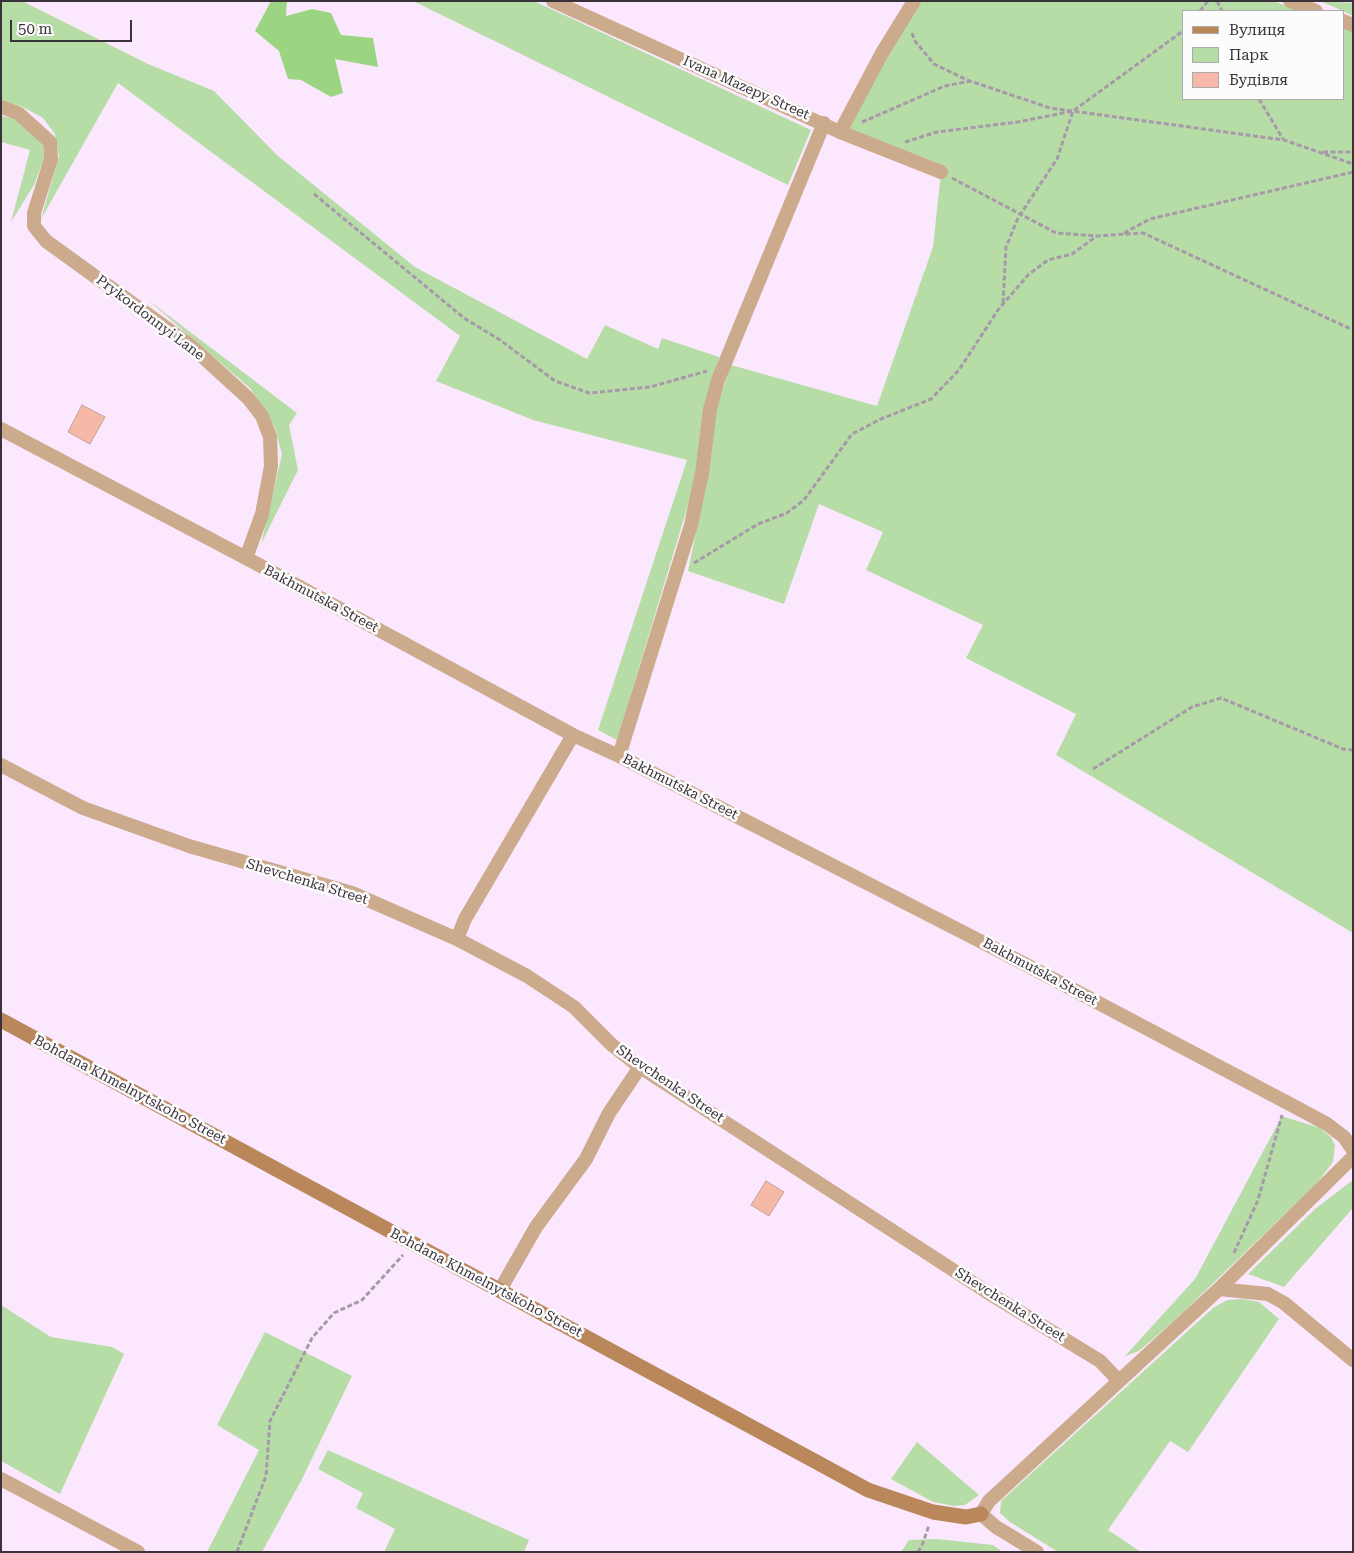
<!DOCTYPE html>
<meta charset="utf-8">
<style>
body{margin:0}
#map{position:relative;width:1354px;height:1553px;overflow:hidden;background:#fbe8ff;font-family:"Roboto Serif",serif}
canvas{display:block}
.frame{position:absolute;inset:0;border:2px solid #3a323b;pointer-events:none}
.legend{position:absolute;left:1182px;top:10px;width:162px;height:90px;box-sizing:border-box;background:#fcfcfc;border:1px solid #aeabaf;margin:0;padding:6px 9px;list-style:none;font-size:15px;color:#3a323b}
.legend li{display:flex;align-items:center;gap:10px;height:25px}
.legend b{width:25px;border:1px solid #aeabaf}
.scale{position:absolute;left:10px;top:20px;width:122px;height:22px;box-sizing:border-box;border:2px solid #3a323b;border-top:0;padding-left:6px;font-size:15px;line-height:18px;white-space:nowrap;color:#3a323b;-webkit-text-stroke:4px #fcfcfc;paint-order:stroke}
</style>
<div id="map">
<canvas width="1354" height="1553"></canvas>
<div class="frame"></div>
<ul class="legend">
<li><b style="height:6px;background:#b9875a"></b>Вулиця</li>
<li><b style="height:14px;background:#b7dda7"></b>Парк</li>
<li><b style="height:14px;background:#f7b9a7"></b>Будівля</li>
</ul>
<div class="scale">50 m</div>
</div>
<script>
const c = document.querySelector('canvas').getContext('2d');
c.lineJoin = 'round';
function fillPath(path, color) {
  c.fillStyle = color;
  c.fill(path, 'evenodd');
}
function shape(rows) {
  const path = new Path2D();
  for (const r of rows) {
    path.moveTo(r[0], r[1]);
    for (let i = 2; i < r.length; i += 2) path.lineTo(r[i], r[i + 1]);
  }
  return path;
}
function trace(path, color, width, dash) {
  c.strokeStyle = color;
  c.lineWidth = width;
  c.lineCap = dash ? 'butt' : 'round';
  c.setLineDash(dash || []);
  c.stroke(path);
}
function drawText(font, color, halo, rows, align = 'center') {
  c.font = font + ' "Roboto Serif",serif';
  c.lineWidth = 5;
  c.setLineDash([]);
  c.textBaseline = 'middle';
  c.strokeStyle = halo;
  c.fillStyle = color;
  for (const [text, x, y, turn = 0] of rows) {
    c.save();
    c.translate(x, y);
    c.rotate((+turn || 0) * Math.PI / 180);
    c.textAlign = isNaN(turn) ? turn : align;
    if (halo) c.strokeText(text, 0, 0);
    c.fillText(text, 0, 0);
    c.restore();
  }
}
fillPath(shape([
 [1,1,22,1,148,64,214,91,278,156,415,267,587,359,605,325,658,349,662,338,719,357,707,401,692,492,617,740,598,730,687,460,533,420,436,381,460,336,118,83,41,219,59,156,55,134,43,118,21,106,1,101],
 [413,1,534,1,811,130,788,185],
 [918,1,1273,1,1300,11,1183,11,1183,99,1343,99,1343,27,1353,30,1353,933,1056,755,1076,714,966,658,983,625,866,570,883,532,819,504,784,604,688,571,708,473,714,416,731,365,877,406,933,247,941,172,847,129],
 [1320,1,1353,3,1353,16,1343,11],
 [1,116,19,119,43,145,44,159,34,185,11,222,30,150,1,142],
 [148,300,297,413,289,425,298,470,261,544,282,454,274,426,251,389],
 [1282,1116,1320,1128,1331,1137,1335,1145,1333,1162,1317,1183,1174,1321,1139,1351,1125,1356,1195,1279],
 [1353,1180,1353,1208,1284,1287,1248,1274,1315,1209],
 [1243,1299,1259,1302,1279,1319,1188,1452,1170,1441,1108,1530,1141,1552,1058,1552,1010,1522,1000,1513,1001,1501,1213,1308,1227,1300],
 [1,1305,51,1337,112,1347,124,1354,60,1494,1,1461],
 [265,1332,352,1376,301,1481,262,1552,207,1552,259,1450,217,1425],
 [917,1442,979,1495,965,1505,954,1506,933,1502,891,1479],
 [328,1450,529,1540,524,1552,384,1552,395,1529,356,1508,363,1493,318,1469],
 [937,1539,993,1545,1003,1552,901,1552,909,1540]
]), '#b7dda7');
fillPath(shape([
 [271,1,287,1,286,16,312,9,331,13,341,35,373,38,378,67,335,59,343,93,331,97,301,80,288,79,279,51,255,31]
]), '#9bd581');
const building = shape([
 [82,405,105,417,90,444,68,432,82,405],
 [766,1181,784,1192,769,1216,751,1205,766,1181]
]);
fillPath(building, '#f7b9a7');
trace(building, '#c0a39a', 1);
trace(shape([
 [1217,1,1222,11],
 [1200,11,1208,1],
 [912,33,915,41,934,64,967,80,1050,108,1284,140,1353,164],
 [1259,99,1283,139],
 [862,122,945,86,970,81],
 [905,142,937,132,1018,122,1073,111,1183,31],
 [1323,152,1353,152],
 [952,178,1056,233,1097,236,1143,233,1353,330],
 [314,194,464,318,500,340,555,381,589,393,650,387,707,371],
 [1124,233,1150,219,1353,172],
 [1003,303,1006,247,1018,218,1057,159,1073,111],
 [694,563,758,524,787,513,804,500,852,434,881,419,931,399,959,370,998,310,1028,275,1048,260,1072,254,1097,236],
 [1093,769,1192,707,1221,698,1343,749,1353,750],
 [1234,1253,1258,1200,1282,1115],
 [237,1552,266,1476,270,1421,312,1338,334,1313,362,1300,403,1255],
 [918,1552,923,1543,929,1525]
]), '#a799aa', 3, [5, 2.5]);
trace(shape([
 [553,1,840,132,941,172],
 [1290,1,1316,11],
 [1343,21,1353,25],
 [1,107,18,113,50,142,51,159,34,213,34,226,46,241,190,345,248,398,262,416,270,437,271,466,262,514,246,558],
 [840,132,882,53,914,1],
 [1,429,246,558,573,735,619,756,1019,961,1286,1102,1327,1124,1344,1137,1353,1150],
 [619,756,691,525,702,473,710,409,718,380,824,123],
 [1,765,83,808,189,846,352,893,457,939,527,976,574,1007,612,1045,640,1067,987,1292,1100,1361,1119,1381],
 [457,939,465,919,573,735],
 [1219,1289,1268,1294,1284,1303,1353,1360],
 [500,1290,536,1227,586,1159,609,1113,640,1067],
 [1,1479,138,1552],
 [1037,1552,996,1527,981,1514,989,1501,1219,1289,1353,1157]
]), '#ccaa8c', 14);
trace(shape([
 [1,1020,868,1490,933,1512,966,1517,981,1514]
]), '#b9875a', 15);
drawText('14px', '#3a323b', '#fcfcfc', [
 ["Ivana Mazepy Street",746,88,24],
 ["Prykordonnyi Lane",150,318,37],
 ["Bakhmutska Street",321,599,28],
 ["Bakhmutska Street",680,787,27],
 ["Shevchenka Street",307,882,17],
 ["Bakhmutska Street",1040,972,28],
 ["Shevchenka Street",670,1084,34],
 ["Bohdana Khmelnytskoho Street",130,1090,28],
 ["Bohdana Khmelnytskoho Street",486,1283,28],
 ["Shevchenka Street",1010,1305,32]
]);
</script>
